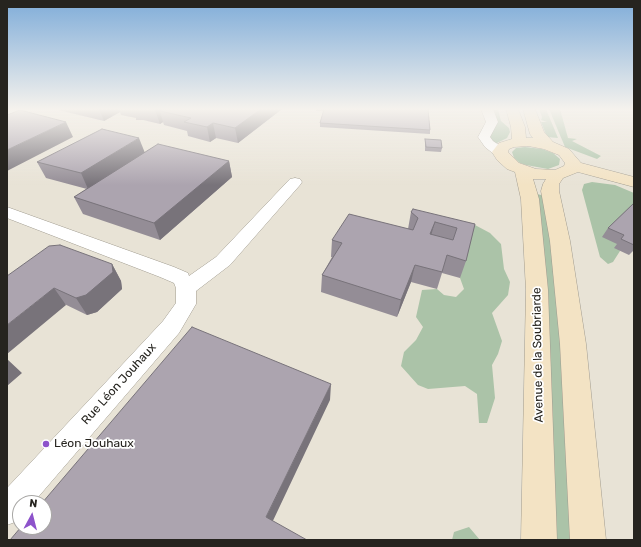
<!DOCTYPE html>
<meta charset="utf-8">
<style>
body{margin:0}
#map{position:relative;width:641px;height:547px;overflow:hidden;background:#e8e3d6;font-family:Rubik,sans-serif}
canvas{display:block}
.frame{position:absolute;inset:0;border:8px solid #26241f;pointer-events:none}
.north{position:absolute;left:12px;top:495px;width:40px;height:40px;box-sizing:border-box;background:#fff;border:1px solid #a8a7a5;border-radius:50%;rotate:7deg;font-size:11px;font-weight:700;line-height:16px;text-align:center;color:#26241f}
.north::after{content:'';display:block;margin:auto;width:14px;height:18px;background:#8d53cb;clip-path:polygon(50% 0,100% 100%,50% 72%,0 100%)}
</style>
<div id="map">
<canvas width="641" height="547"></canvas>
<div class="frame"></div>
<div class="north">N</div>
</div>
<script>
const c = document.querySelector('canvas').getContext('2d');
c.lineJoin = 'round';
function fillPath(path, color) {
  c.fillStyle = color;
  c.fill(path, 'evenodd');
}
function shape(rows) {
  const path = new Path2D();
  for (const r of rows) {
    path.moveTo(r[0], r[1]);
    for (let i = 2; i < r.length; i += 2) path.lineTo(r[i], r[i + 1]);
  }
  return path;
}
function trace(path, color, width, dash) {
  c.strokeStyle = color;
  c.lineWidth = width;
  c.lineCap = dash ? 'butt' : 'round';
  c.setLineDash(dash || []);
  c.stroke(path);
}
function drawText(font, color, halo, rows, align = 'center') {
  c.font = font + ' Rubik,sans-serif';
  c.lineWidth = 3.5;
  c.setLineDash([]);
  c.textBaseline = 'middle';
  c.strokeStyle = halo;
  c.fillStyle = color;
  for (const [text, x, y, turn = 0] of rows) {
    c.save();
    c.translate(x, y);
    c.rotate((+turn || 0) * Math.PI / 180);
    c.textAlign = isNaN(turn) ? turn : align;
    if (halo) c.strokeText(text, 0, 0);
    c.fillText(text, 0, 0);
    c.restore();
  }
}
fillPath(shape([
 [491,109,498,109,501,121,509,128,510,132,507,138,495,144,487,135,494,115],
 [539,109,546,109,558,138,547,137,541,122,547,122,541,120,542,117],
 [549,109,560,109,568,138,577,139,572,141,601,156,597,159,565,147],
 [525,147,542,149,553,153,560,159,559,165,548,169,526,165,520,163,514,158,512,152,516,148],
 [592,182,615,185,634,193,634,207,618,244,620,251,613,262,608,264,600,257,582,190,584,184],
 [537,194,545,196,560,331,571,540,556,540,549,328],
 [459,223,475,225,490,233,501,244,504,269,510,282,508,295,492,313,502,341,498,354,492,365,495,398,487,423,479,423,477,394,465,386,428,389,418,385,401,366,404,352,416,340,423,327,416,317,422,290,437,289,444,295,456,297,464,289,460,278],
 [469,527,480,540,452,540,454,532]
]), '#abc3a8');
const street = shape([
 [10,109,25,109,23,111,7,117,7,110,10,109],
 [481,109,493,109,498,122,490,137,493,141,505,149,507,152,505,155,495,155,485,147,478,137,486,122,481,109],
 [295,178,300,179,302,182,300,185,230,265,196,291,196,304,179,333,33,503,20,503,20,518,18,521,7,525,7,488,163,321,176,303,176,288,174,283,160,277,7,218,7,207,174,267,188,273,189,276,216,257,290,179,295,178]
]);
const secondary = shape([
 [506,109,518,109,525,127,526,138,533,138,530,134,523,109,535,109,544,132,553,142,569,149,581,163,634,177,634,187,578,172,563,178,559,184,559,191,570,241,586,344,606,540,570,540,560,344,550,241,541,191,543,184,546,179,533,179,539,199,548,290,557,540,521,540,526,290,521,199,515,172,507,169,497,160,492,152,499,143,512,139,511,127,506,109],
 [528,146,544,149,559,155,565,163,564,166,555,170,536,169,519,163,508,152,509,149,514,147,528,146]
]);
trace(street, '#a19c90', 1);
trace(secondary, '#a19c90', 1);
fillPath(street, '#fff');
fillPath(secondary, '#f3e3c4');
fillPath(shape([
 [58,109,282,109,238,143,216,138,210,142,188,136,187,131,164,125,163,122,160,124,143,120,136,120,136,118,121,115,120,112,104,121,58,110],
 [316,109,428,109,430,130,430,134,320,127,320,123,324,111,316,111],
 [425,139,442,148,441,152,425,151],
 [144,152,229,161,232,177,160,240,83,214,74,197,87,189,46,178,37,162],
 [634,203,634,252,633,251,629,255,614,248,617,244,602,237,608,228],
 [411,212,475,224,466,261,460,278,442,273,437,289,411,282,397,317,321,292,322,275,332,257,331,257,332,240,408,229],
 [112,264,121,281,122,289,97,312,87,315,7,276]
]), '#948d96');
fillPath(shape([
 [99,109,119,109,120,112,104,121],
 [157,109,161,109,162,111,160,111,163,122,160,124,155,110],
 [261,109,282,109,238,143,235,128],
 [66,122,73,137,7,171,7,150],
 [213,123,216,138,210,142,207,127],
 [139,138,145,153,88,189,81,173],
 [229,161,232,177,160,240,154,223],
 [435,222,430,239,430,234],
 [112,264,121,281,122,289,97,312,87,315,76,298],
 [415,265,411,282,397,317,401,300],
 [54,288,66,305,7,354,7,325],
 [7,359,22,373,7,386],
 [331,384,330,400,270,527,266,517]
]), '#78737a');
const building = shape([
 [164,109,261,109,235,128,213,123,207,127,184,122,191,118,160,111,164,109],
 [324,109,428,109,430,130,320,123,324,109],
 [20,110,66,122,7,150,7,115,20,110],
 [102,129,139,138,81,173,37,162,102,129],
 [425,139,441,140,442,148,426,147,425,139],
 [158,144,229,161,154,223,74,197,158,144],
 [634,203,634,245,621,239,624,235,608,228,634,203],
 [413,209,475,224,466,261,447,255,442,272,415,265,401,300,322,275,342,243,332,240,349,214,413,230,418,218,411,212,413,209],
 [435,222,457,228,453,240,430,234,435,222],
 [60,245,112,264,113,272,86,295,76,298,54,288,7,325,7,276,49,246,60,245],
 [192,327,331,384,266,517,307,540,10,540,21,527,44,527,44,503,42,503,192,327]
]);
fillPath(building, '#aca4af');
trace(building, '#78737a', 1);
const sky = c.createLinearGradient(0, 0, 0, 185);
sky.addColorStop(0, '#80add9');
sky.addColorStop(0.59, '#f5f2ed');
sky.addColorStop(1, '#f5f2ed00');
c.fillStyle = sky;
c.fillRect(0, 0, 641, 185);
for (const [x, y, r, color] of [
 [46,444,4,"#8d53cb"]
]) {
  const dot = new Path2D();
  dot.arc(x, y, r, 0, 2 * Math.PI);
  c.fillStyle = color;
  c.fill(dot);
  trace(dot, '#fff', 1.5);
}
drawText('12px', '#26241f', '#fff', [
 ["Avenue de la Soubriarde",538,355,-91],
 ["Rue Léon Jouhaux",119,384,-48]
]);
drawText('12px', '#26241f', '#fff', [
 ["Léon Jouhaux",54,444]
], 'left');
</script>
